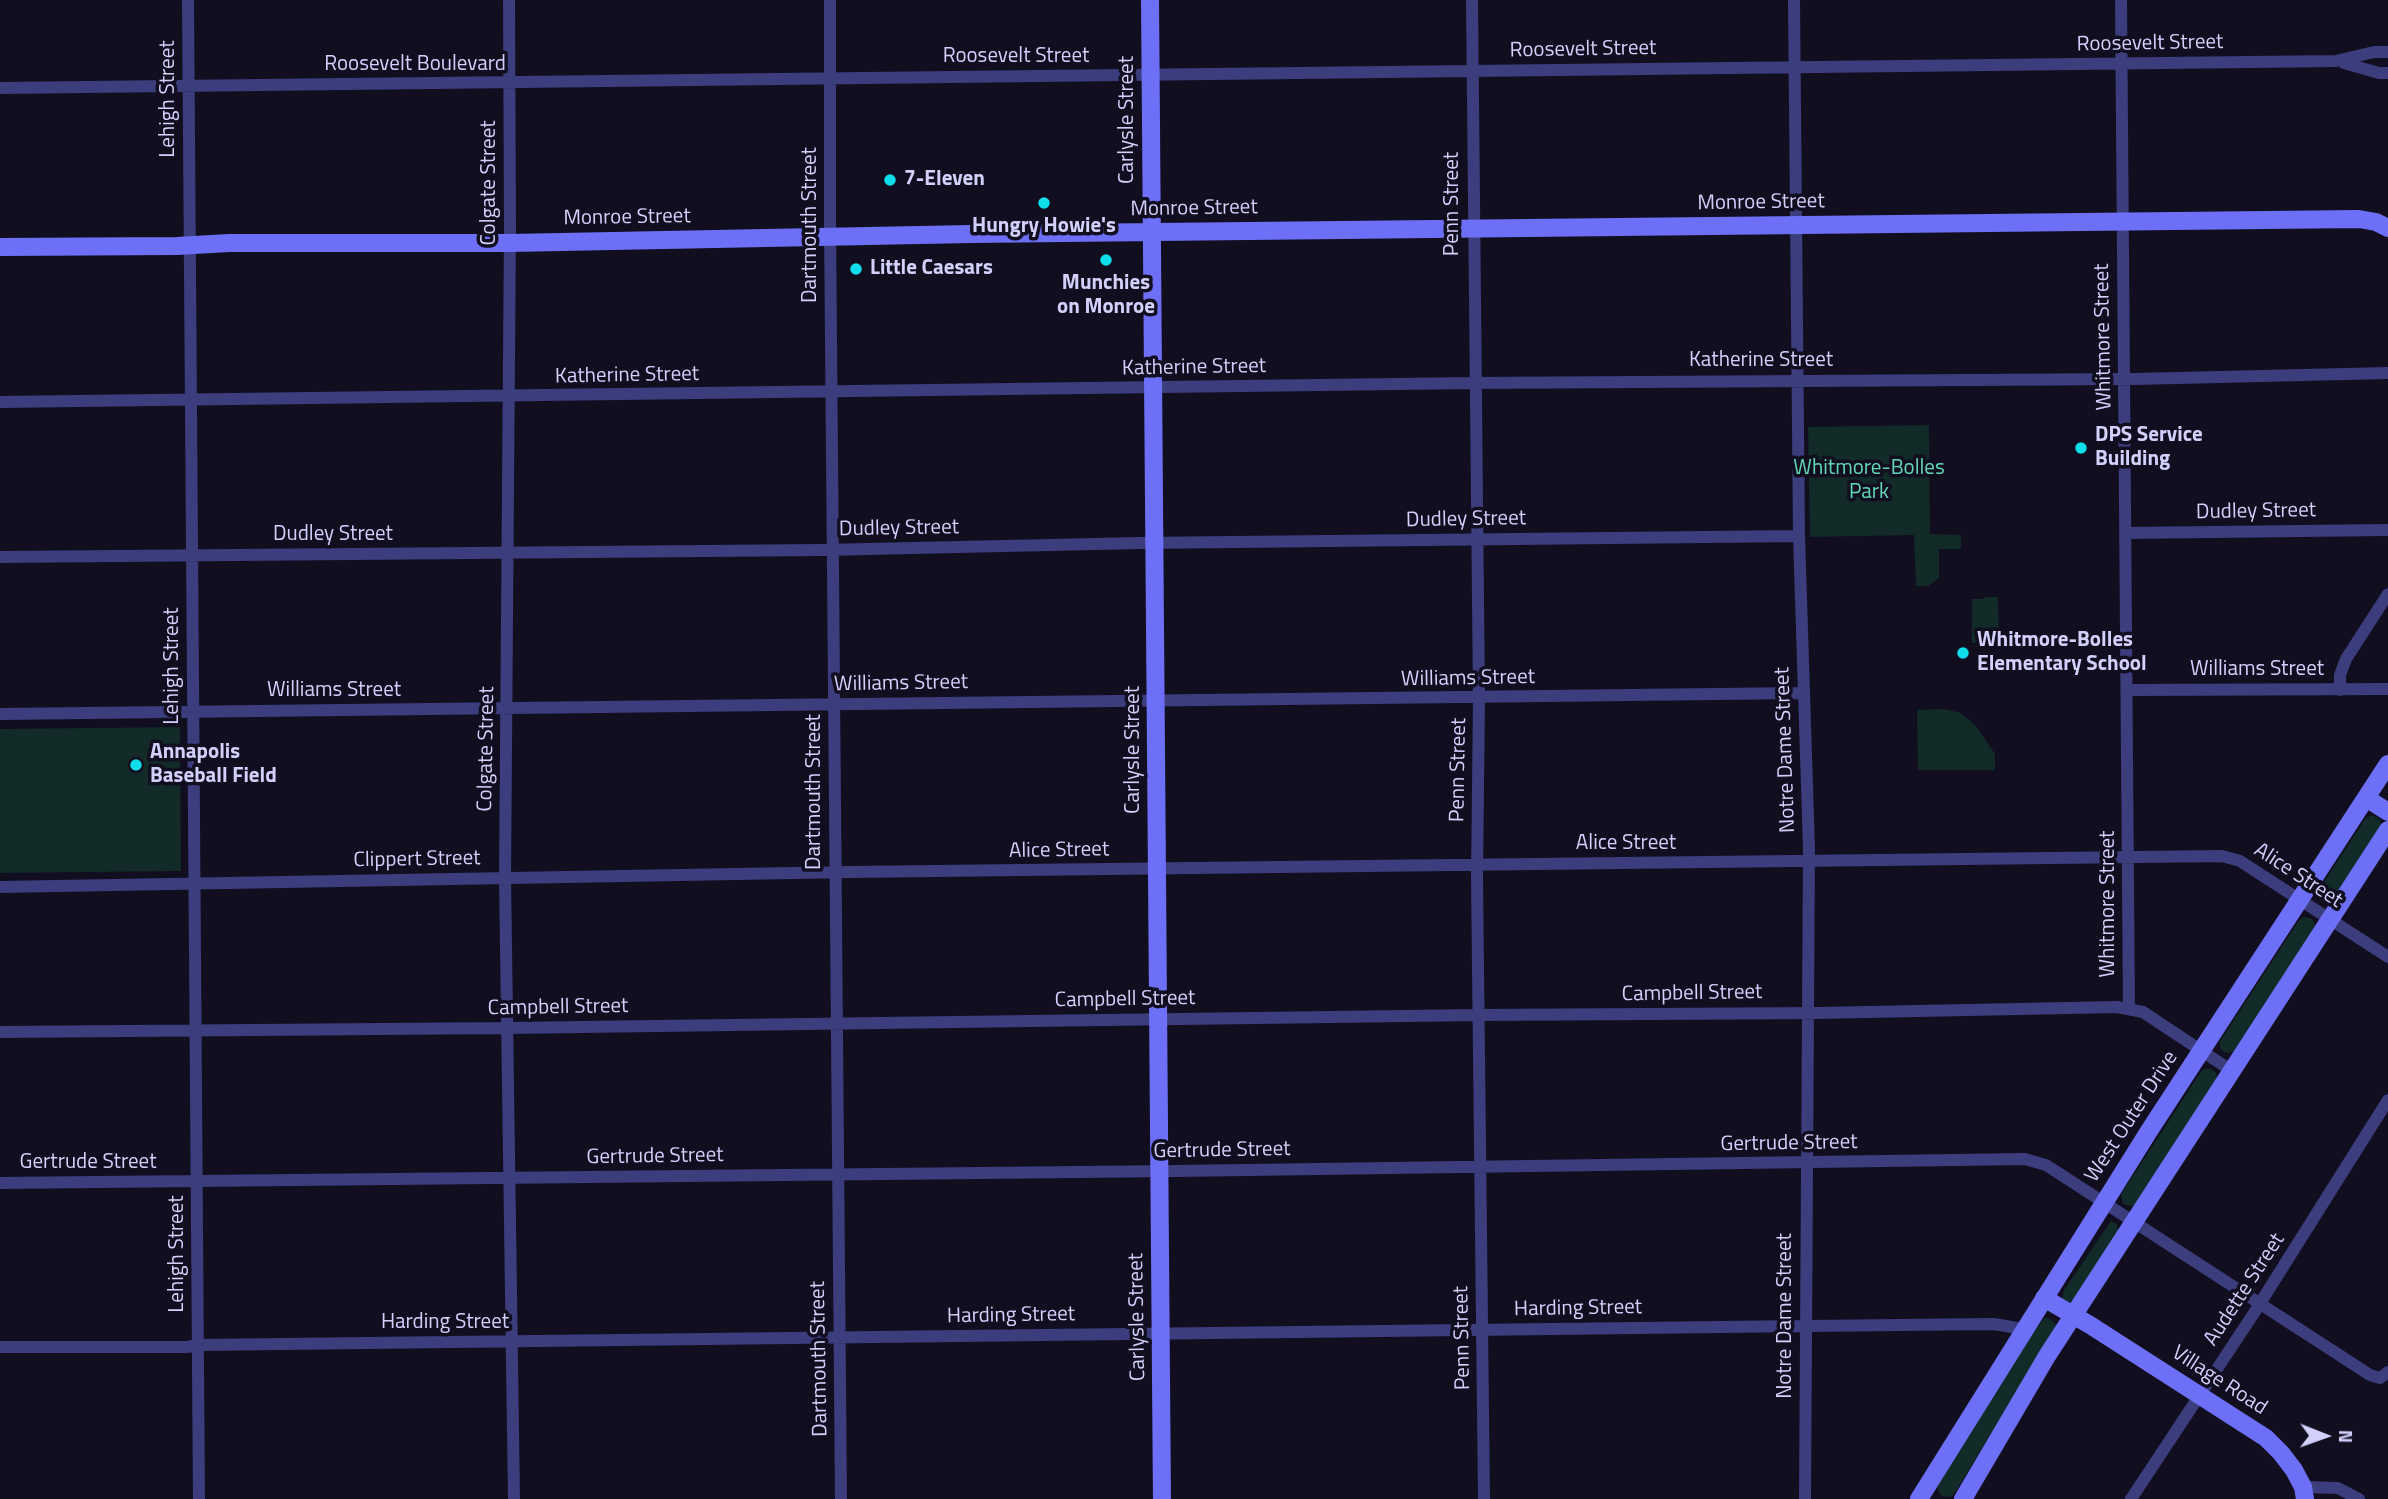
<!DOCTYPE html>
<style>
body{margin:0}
#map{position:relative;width:2388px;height:1499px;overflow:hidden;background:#110e20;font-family:"Titillium Web",sans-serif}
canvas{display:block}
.north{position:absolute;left:2290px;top:1401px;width:70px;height:70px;-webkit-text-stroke:5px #110e20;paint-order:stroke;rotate:91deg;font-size:19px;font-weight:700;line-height:28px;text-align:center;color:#d3d0fc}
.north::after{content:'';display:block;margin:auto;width:24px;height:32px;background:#d3d0fc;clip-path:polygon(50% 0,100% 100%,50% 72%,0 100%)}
</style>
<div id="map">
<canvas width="2388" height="1499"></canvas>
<div class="north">N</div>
</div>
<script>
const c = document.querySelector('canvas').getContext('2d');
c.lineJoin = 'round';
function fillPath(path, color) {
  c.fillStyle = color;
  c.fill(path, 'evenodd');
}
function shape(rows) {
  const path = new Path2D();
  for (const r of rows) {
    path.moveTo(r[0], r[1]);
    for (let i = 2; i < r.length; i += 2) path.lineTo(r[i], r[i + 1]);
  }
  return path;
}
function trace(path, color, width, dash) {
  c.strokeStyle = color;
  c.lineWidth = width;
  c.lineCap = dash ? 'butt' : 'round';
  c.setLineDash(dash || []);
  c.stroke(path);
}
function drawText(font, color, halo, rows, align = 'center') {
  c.font = font + ' "Titillium Web",sans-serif';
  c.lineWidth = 7;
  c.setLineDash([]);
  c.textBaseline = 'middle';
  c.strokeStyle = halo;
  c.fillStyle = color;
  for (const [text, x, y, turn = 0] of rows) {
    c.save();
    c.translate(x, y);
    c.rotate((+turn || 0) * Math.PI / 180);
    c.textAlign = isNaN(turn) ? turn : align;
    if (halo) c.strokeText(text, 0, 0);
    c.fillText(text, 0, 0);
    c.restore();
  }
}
fillPath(shape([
 [1929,425,1930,534,1961,535,1961,549,1939,549,1939,578,1928,586,1916,586,1914,535,1810,537,1808,427],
 [1985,597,1998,597,1999,643,1983,643,1983,639,1978,639,1978,643,1972,643,1972,599,1984,599],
 [1944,709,1961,713,1976,726,1995,754,1995,770,1918,770,1917,710],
 [180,727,181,871,0,873,0,729],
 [2372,815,2379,818,2382,826,2334,899,2326,903,2321,902,2318,891,2365,819],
 [2304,917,2312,919,2316,927,2236,1051,2228,1053,2223,1052,2220,1047,2220,1041,2299,920],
 [2208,1068,2216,1072,2217,1079,2136,1204,2131,1206,2123,1204,2121,1194,2202,1070],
 [2111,1221,2117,1224,2118,1232,2069,1307,2062,1300,2064,1290],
 [2044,1318,2048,1318,2056,1324,2056,1327,1956,1491,1951,1497,1941,1496,1938,1490,1938,1484,2019,1353]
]), '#122a28');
trace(shape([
 [188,0,199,1499],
 [509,0,510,228,505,878,514,1499],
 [830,0,830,223,841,1499],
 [1472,0,1479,698,1477,878,1484,1499],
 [1794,0,1799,536,1809,849,1805,1499],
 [2121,0,2129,1009],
 [2344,63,2379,73,2388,73],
 [0,88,2336,61,2374,52,2388,52],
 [0,402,1474,383,2135,379,2388,373],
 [2125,533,2388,530],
 [0,557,822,550,1140,543,1799,536],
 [2127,690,2388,689],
 [2340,690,2340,675,2346,659,2388,594],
 [0,714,1802,693],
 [0,887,850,872,2222,856,2240,861,2388,957],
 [0,1032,507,1028,1479,1015,1818,1013,2117,1007,2143,1012,2232,1071],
 [0,1183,1176,1171,2025,1159,2046,1165,2370,1375,2380,1378,2388,1372],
 [0,1347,187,1347,198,1345,1805,1326,1994,1324,2023,1329],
 [2303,1487,2338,1488,2359,1499],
 [2131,1499,2254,1313,2388,1100]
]), '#3c3d7c', 12);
trace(shape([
 [1150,0,1162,1499],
 [0,247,177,246,229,243,510,243,971,234,2359,219,2376,222,2388,228],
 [2366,798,2388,812],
 [2044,1298,2090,1325,2266,1438,2281,1453,2294,1470,2303,1487,2305,1499],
 [1919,1499,2149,1131,2388,764],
 [1963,1499,2047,1356,2388,830]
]), '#6d70f6', 18);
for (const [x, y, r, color] of [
 [890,180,7,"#0edeea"],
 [1044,203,7,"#0edeea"],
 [1106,260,7,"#0edeea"],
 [856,269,7,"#0edeea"],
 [2081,448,7,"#0edeea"],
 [1963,653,7,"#0edeea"],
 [136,765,7,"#0edeea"]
]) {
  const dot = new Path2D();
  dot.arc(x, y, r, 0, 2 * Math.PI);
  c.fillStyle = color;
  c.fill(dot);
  trace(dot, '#110e20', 2.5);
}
drawText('21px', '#d3d0fc', '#110e20', [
 ["Roosevelt Street",2150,44,-1],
 ["Roosevelt Street",1583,50,-1],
 ["Roosevelt Street",1016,57],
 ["Roosevelt Boulevard",415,65],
 ["Lehigh Street",169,99,-90],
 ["Carlysle Street",1128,120,-90],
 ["Colgate Street",490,183,-90],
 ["Monroe Street",1761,203,-1],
 ["Penn Street",1453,204,-90],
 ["Monroe Street",1194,209,-1],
 ["Monroe Street",627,218,-1],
 ["Dartmouth Street",811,225,-90],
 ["Whitmore Street",2104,337,-91],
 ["Katherine Street",1761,361],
 ["Katherine Street",1194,368,-1],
 ["Katherine Street",627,376,-1],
 ["Dudley Street",2256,512,-1],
 ["Dudley Street",1466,520,-1],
 ["Dudley Street",899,529,-1],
 ["Dudley Street",333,535],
 ["Lehigh Street",173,666,-90],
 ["Williams Street",2257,670],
 ["Williams Street",1468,679,-1],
 ["Williams Street",901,684,-1],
 ["Williams Street",334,691],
 ["Colgate Street",487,749,-89],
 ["Carlysle Street",1134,750,-90],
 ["Notre Dame Street",1786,750,-92],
 ["Penn Street",1459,770,-89],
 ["Dartmouth Street",815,792,-90],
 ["Alice Street",1626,844],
 ["Alice Street",1059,851,-1],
 ["Clippert Street",417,860,-1],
 ["Alice Street",2298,876,33],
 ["Whitmore Street",2109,904,-90],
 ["Campbell Street",1692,994,-1],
 ["Campbell Street",1125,1000,-1],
 ["Campbell Street",558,1008,-1],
 ["West Outer Drive",2132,1117,-57],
 ["Gertrude Street",1789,1144,-1],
 ["Gertrude Street",1222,1151,-1],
 ["Gertrude Street",655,1157,-1],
 ["Gertrude Street",88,1163],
 ["Lehigh Street",178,1254,-90],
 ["Audette Street",2245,1290,-57],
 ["Harding Street",1578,1309,-1],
 ["Harding Street",1011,1316,-1],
 ["Notre Dame Street",1786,1316,-90],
 ["Carlysle Street",1138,1317,-91],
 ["Harding Street",445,1323],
 ["Penn Street",1463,1338,-91],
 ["Dartmouth Street",820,1359,-91],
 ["Village Road",2219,1381,33]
]);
drawText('bold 21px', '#d3d0fc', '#110e20', [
 ["7-Eleven",904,180],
 ["Hungry Howie's",1044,227,"center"],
 ["Little Caesars",870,269],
 ["Munchies",1106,284,"center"],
 ["on Monroe",1106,308,"center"],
 ["DPS Service",2095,436],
 ["Building",2095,460],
 ["Whitmore-Bolles",1977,641],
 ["Elementary School",1977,665],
 ["Annapolis",150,753],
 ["Baseball Field",150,777]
], 'left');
drawText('21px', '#61d7b5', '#110e20', [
 ["Whitmore-Bolles",1869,469],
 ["Park",1869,493]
]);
</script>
